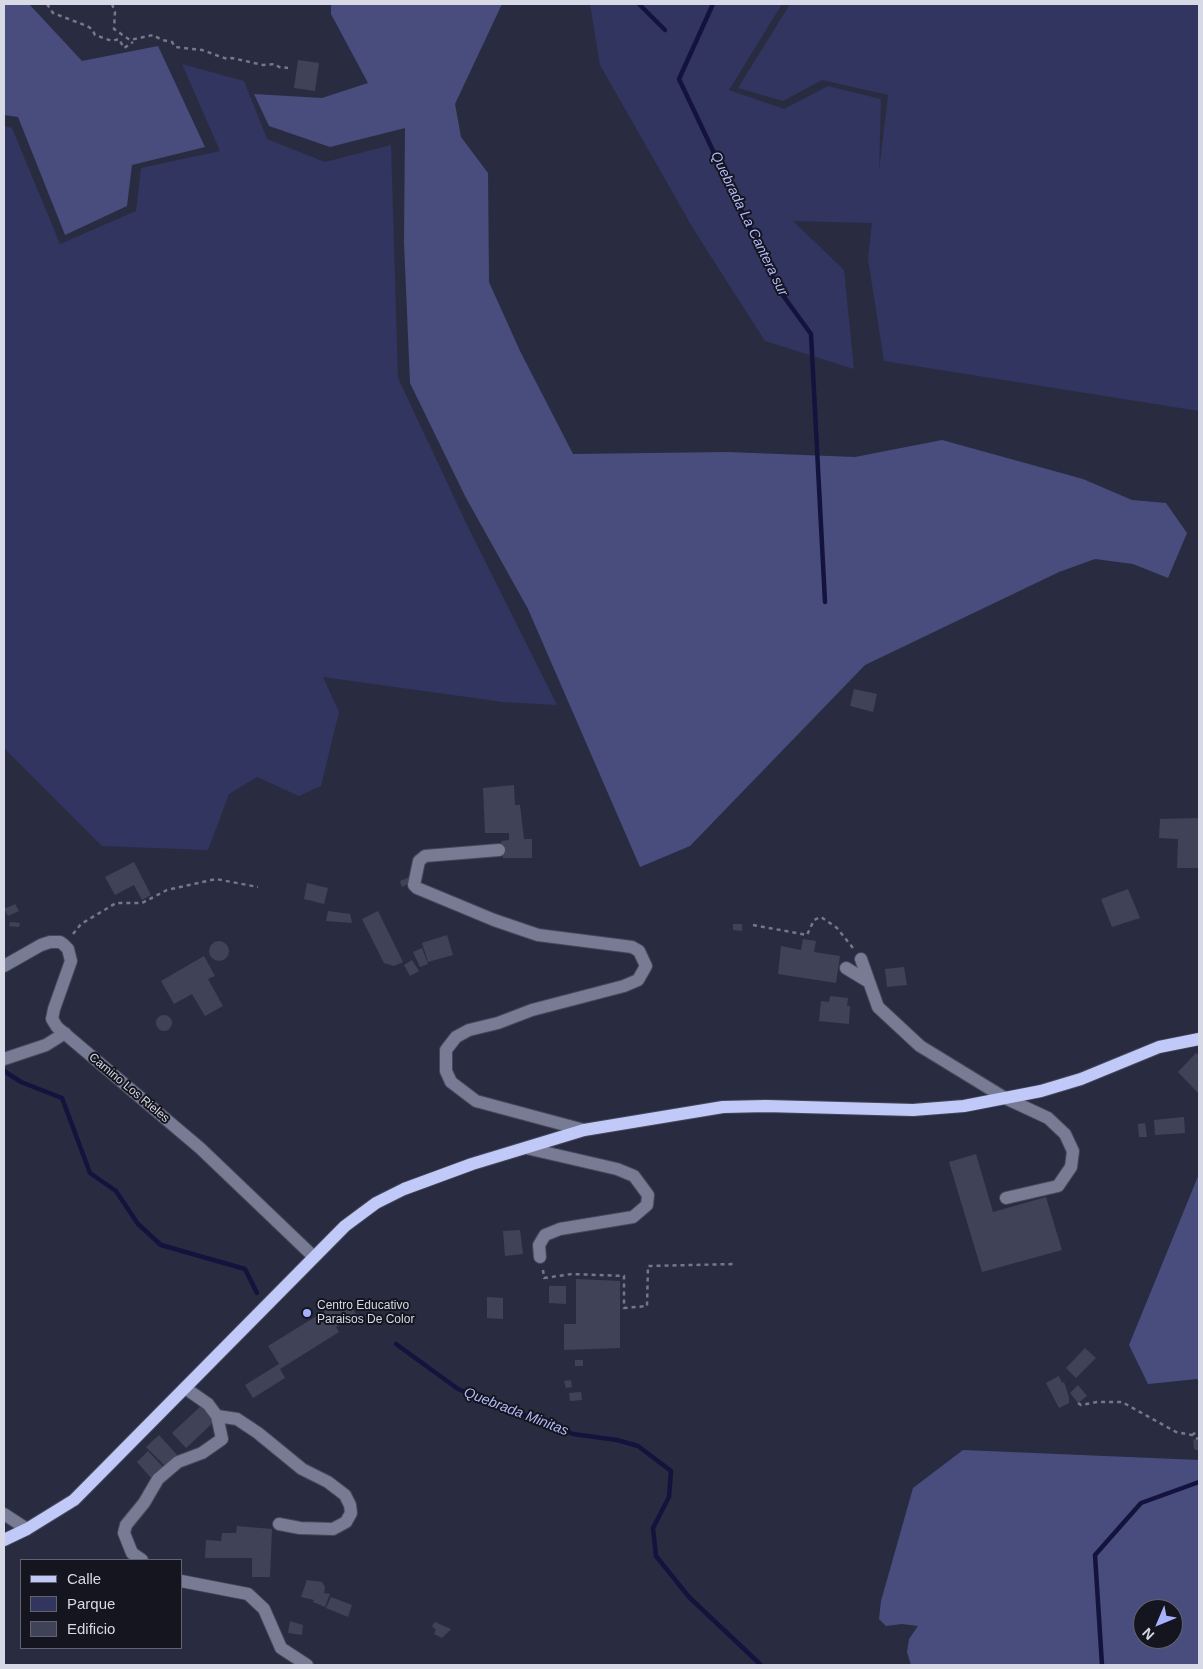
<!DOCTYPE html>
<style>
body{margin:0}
#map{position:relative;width:1203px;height:1669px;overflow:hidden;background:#292c40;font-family:Arial,sans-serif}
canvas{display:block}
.frame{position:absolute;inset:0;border:5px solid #d7d9e6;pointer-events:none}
.legend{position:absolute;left:20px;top:1559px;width:162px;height:90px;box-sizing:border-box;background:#14151e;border:1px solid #62636e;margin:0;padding:6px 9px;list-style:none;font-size:15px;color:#d7d9e6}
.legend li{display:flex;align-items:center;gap:10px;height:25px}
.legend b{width:25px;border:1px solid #62636e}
.north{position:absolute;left:1133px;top:1599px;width:50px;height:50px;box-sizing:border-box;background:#14151e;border:1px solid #62636e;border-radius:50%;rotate:225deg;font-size:14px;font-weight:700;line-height:20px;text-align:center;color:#d7d9e6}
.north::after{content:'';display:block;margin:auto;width:18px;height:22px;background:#a7b1fc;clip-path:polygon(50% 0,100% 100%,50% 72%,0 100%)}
</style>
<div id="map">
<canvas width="1203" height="1669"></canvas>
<div class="frame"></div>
<ul class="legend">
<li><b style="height:6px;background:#c1c9f9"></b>Calle</li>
<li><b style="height:14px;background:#313560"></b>Parque</li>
<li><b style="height:14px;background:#404358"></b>Edificio</li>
</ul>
<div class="north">N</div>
</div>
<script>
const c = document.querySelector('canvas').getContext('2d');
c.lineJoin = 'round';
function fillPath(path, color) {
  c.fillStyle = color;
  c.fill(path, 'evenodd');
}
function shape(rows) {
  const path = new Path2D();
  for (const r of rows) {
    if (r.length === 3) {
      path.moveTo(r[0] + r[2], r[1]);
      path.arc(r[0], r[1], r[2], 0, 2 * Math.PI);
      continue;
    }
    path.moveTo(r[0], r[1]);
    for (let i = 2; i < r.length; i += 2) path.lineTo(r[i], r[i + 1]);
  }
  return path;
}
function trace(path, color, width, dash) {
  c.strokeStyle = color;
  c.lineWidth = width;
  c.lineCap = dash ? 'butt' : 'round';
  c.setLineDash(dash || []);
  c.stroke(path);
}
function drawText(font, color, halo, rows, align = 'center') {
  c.font = font + ' Arial,sans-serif';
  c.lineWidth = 4;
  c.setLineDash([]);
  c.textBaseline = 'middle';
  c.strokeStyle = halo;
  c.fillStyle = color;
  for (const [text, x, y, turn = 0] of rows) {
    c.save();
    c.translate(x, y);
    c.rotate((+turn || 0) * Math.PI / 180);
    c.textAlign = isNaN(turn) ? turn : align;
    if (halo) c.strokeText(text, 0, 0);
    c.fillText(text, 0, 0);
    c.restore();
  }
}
fillPath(shape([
 [590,4,782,4,729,90,784,109,828,86,881,99,879,171,888,95,822,80,783,101,738,88,790,4,1199,4,1199,411,884,361,868,259,872,223,793,221,844,270,854,369,765,341,694,230,600,65],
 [182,64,244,81,267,139,325,162,391,145,398,378,467,525,557,705,503,702,323,677,339,712,321,786,299,796,257,777,229,794,208,850,102,846,4,748,4,126,12,128,60,244,136,211,141,168,220,151]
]), '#313560');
fillPath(shape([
 [4,4,29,4,82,61,158,46,205,147,132,165,127,206,65,235,18,117,4,115],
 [331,4,502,4,455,104,461,137,488,173,489,282,520,351,573,454,727,452,855,457,942,440,1083,479,1132,500,1166,503,1187,533,1168,578,1133,564,1095,559,1059,572,865,665,690,846,640,867,528,609,465,496,410,383,404,242,405,128,330,147,269,126,254,94,322,98,368,83,331,14],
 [1199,1174,1199,1382,1197,1379,1148,1384,1129,1345],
 [963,1450,1199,1460,1199,1665,911,1665,907,1652,909,1639,918,1626,902,1624,886,1626,879,1619,881,1601,913,1488],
 [1143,1609,1173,1609,1173,1639,1143,1639]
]), '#484d7e');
trace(shape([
 [639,4,665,30],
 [713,4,679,79,779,290,811,334,825,602],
 [4,1071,21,1082,62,1098,90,1173,116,1191,138,1224,161,1245,245,1269,257,1293],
 [396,1344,458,1389,573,1434,617,1440,638,1446,671,1471,669,1497,653,1528,656,1556,689,1597,761,1665],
 [1102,1665,1095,1555,1141,1503,1199,1482]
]), '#13133e', 4.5);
fillPath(shape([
 [298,60,319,63,315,91,294,88],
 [854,689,877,694,873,712,850,706],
 [514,785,515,805,520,805,524,839,532,839,532,858,503,858,501,841,509,840,509,833,485,833,483,788],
 [1199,818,1199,868,1177,868,1178,839,1159,838,1160,819],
 [134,862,151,895,142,900,134,885,115,895,105,877],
 [412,876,414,881,402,887,400,881],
 [307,883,328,888,324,904,304,899],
 [1128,889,1140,918,1112,927,1101,899],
 [15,904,19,911,8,916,4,909],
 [328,911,350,914,352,923,326,921],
 [378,911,403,962,394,966,384,963,362,919],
 [10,922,20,923,19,927,9,926],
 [733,924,742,924,742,931,733,930],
 [447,935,453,955,428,962,422,943],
 [803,939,816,941,814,952,840,956,836,983,778,974,781,946,801,950],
 [219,951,10],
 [422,948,428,964,420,967,413,952],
 [204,956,215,976,208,979,223,1006,205,1016,192,994,174,1004,161,981],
 [412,960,419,971,410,976,404,965],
 [904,967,907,985,887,987,885,969],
 [830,996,848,998,847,1006,850,1006,849,1024,819,1021,821,1001,829,1002],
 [164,1023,8],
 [1196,1053,1199,1056,1199,1094,1178,1072],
 [1184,1117,1185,1133,1155,1135,1154,1120],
 [1145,1123,1147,1137,1139,1137,1138,1124],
 [976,1154,993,1212,1046,1197,1062,1250,982,1272,949,1162],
 [520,1230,523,1254,505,1256,503,1231],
 [576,1279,620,1281,620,1348,564,1350,564,1324,576,1324],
 [549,1286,566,1286,566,1304,549,1303],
 [487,1297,503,1298,503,1319,487,1318],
 [348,1301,356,1314,336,1327,339,1332,280,1369,285,1378,253,1398,245,1385,279,1364,268,1346,328,1309,332,1310],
 [1085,1348,1096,1358,1076,1378,1066,1368],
 [575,1360,583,1360,583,1366,575,1366],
 [1059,1376,1062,1383,1064,1382,1069,1397,1069,1403,1059,1408,1046,1383],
 [571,1380,572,1387,566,1388,564,1381],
 [1078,1385,1087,1396,1078,1403,1070,1393],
 [581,1392,582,1400,570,1401,569,1393],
 [202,1405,216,1420,186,1448,172,1433],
 [159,1435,179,1457,167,1468,146,1447],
 [1195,1439,1199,1439,1199,1451,1194,1449,1193,1441],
 [148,1451,164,1468,152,1479,137,1462],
 [237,1526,272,1529,270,1577,252,1577,252,1558,205,1558,206,1540,221,1541,222,1533,236,1533],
 [307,1580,322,1582,325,1587,324,1593,330,1594,325,1607,313,1602,314,1600,301,1597],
 [331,1597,352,1605,348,1617,326,1608],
 [290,1621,303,1625,302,1635,288,1633],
 [435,1622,451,1629,442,1638,434,1634,436,1630,432,1626]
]), '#404358');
const minor = shape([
 [499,850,425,856,419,861,414,885,417,888,494,920,538,935,632,947,639,951,646,966,638,980,624,986,532,1010,498,1023,469,1030,456,1037,446,1050,446,1071,451,1082,476,1101,584,1130],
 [861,959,878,1007,920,1046,1005,1098,1048,1118,1065,1134,1073,1151,1071,1167,1058,1186,1006,1198],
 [4,966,41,945,50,942,60,942,63,944,68,949,71,961,54,1009,52,1019,57,1027,200,1148,314,1257],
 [846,968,869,982],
 [4,1059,46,1045,65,1033],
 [526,1148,617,1169,634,1176,648,1195,647,1205,633,1217,560,1229,545,1235,539,1245,540,1257],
 [185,1388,208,1404,217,1416,237,1419,258,1433,302,1469,328,1482,345,1495,350,1505,351,1513,346,1522,333,1529,300,1528,279,1524],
 [4,1514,27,1529],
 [142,1560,132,1553,124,1533,126,1525,144,1503,158,1479,178,1462,202,1453,222,1439,217,1416],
 [181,1581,248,1594,264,1609,281,1648,307,1665]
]);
const major = shape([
 [4,1540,27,1529,74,1500,345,1226,376,1203,404,1189,472,1164,584,1130,723,1107,766,1106,913,1110,964,1106,1041,1091,1081,1079,1159,1047,1199,1039]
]);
trace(minor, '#45485b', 14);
trace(major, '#45485b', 14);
trace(shape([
 [47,4,53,13,87,26,92,29,95,35,112,41,119,39,124,48,133,42],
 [112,4,115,12,114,29,130,40,153,35,162,40,172,42,175,47,202,50,227,59,232,58,263,65,275,64,279,67,288,68],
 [753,925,807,935,814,920,821,917,837,928,853,948],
 [73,934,81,924,116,903,142,903,167,890,216,879,258,887],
 [543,1270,544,1278,572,1274,624,1276,624,1308,647,1306,648,1266,736,1264],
 [1078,1403,1081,1405,1097,1402,1122,1402,1176,1432,1192,1435,1198,1439],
 [1192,1435,1199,1430]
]), '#757889', 2.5, [4, 4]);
trace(minor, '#777b93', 12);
trace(major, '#c1c9f9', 12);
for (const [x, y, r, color] of [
 [307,1313,5,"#a7b1fc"]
]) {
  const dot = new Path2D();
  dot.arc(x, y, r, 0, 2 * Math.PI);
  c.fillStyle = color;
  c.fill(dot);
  trace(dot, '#14151e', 2);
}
drawText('12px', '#d7d9e6', '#14151e', [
 ["Camino Los Rieles",129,1088,40]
]);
drawText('12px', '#d7d9e6', '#14151e', [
 ["Centro Educativo",317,1306],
 ["Paraisos De Color",317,1320]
], 'left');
drawText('italic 14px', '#b2bbf9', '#14151e', [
 ["Quebrada La Cantera sur",749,224,64],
 ["Quebrada Minitas",516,1412,21]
]);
</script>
